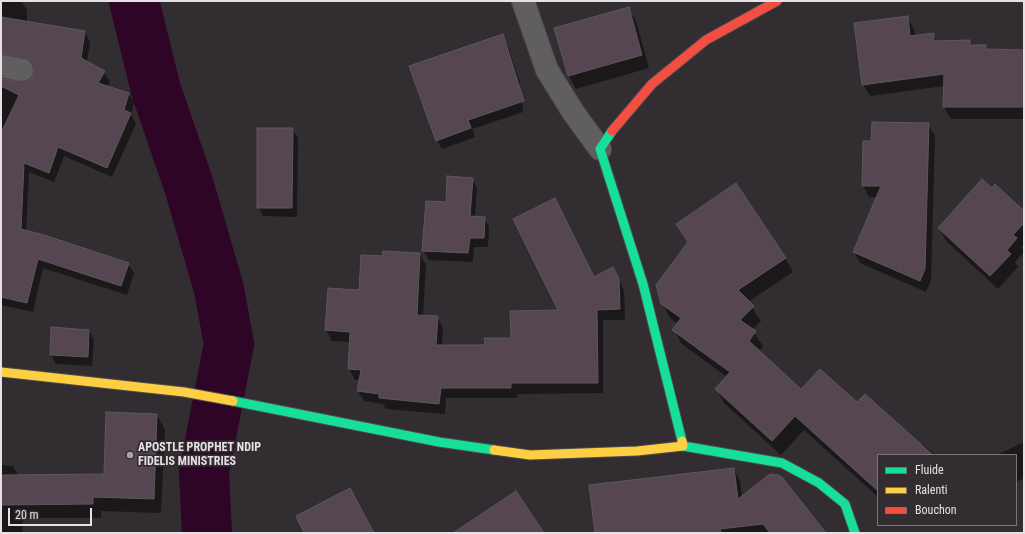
<!DOCTYPE html>
<style>
body{margin:0}
#map{position:relative;width:1025px;height:534px;overflow:hidden;background:#322d30;font-family:"Roboto Condensed",sans-serif}
canvas{display:block}
.frame{position:absolute;inset:0;border:2px solid #e5e1e4;pointer-events:none}
.legend{position:absolute;left:877px;top:454px;width:140px;height:72px;box-sizing:border-box;background:#332c31;border:1px solid #7a7479;margin:0;padding:5px 7px;list-style:none;font-size:12px;color:#e5e1e4}
.legend li{display:flex;align-items:center;gap:8px;height:20px}
.legend b{width:20px;border:1px solid #7a7479}
.scale{position:absolute;left:8px;top:508px;width:84px;height:18px;box-sizing:border-box;border:2px solid #e5e1e4;border-top:0;padding-left:5px;font-size:12px;line-height:14px;white-space:nowrap;color:#e5e1e4;-webkit-text-stroke:3px #332c31;paint-order:stroke}
</style>
<div id="map">
<canvas width="1025" height="534"></canvas>
<div class="frame"></div>
<ul class="legend">
<li><b style="height:5px;background:#16e098"></b>Fluide</li>
<li><b style="height:5px;background:#ffcf43"></b>Ralenti</li>
<li><b style="height:5px;background:#f24e42"></b>Bouchon</li>
</ul>
<div class="scale">20 m</div>
</div>
<script>
const c = document.querySelector('canvas').getContext('2d');
c.lineJoin = 'round';
function fillPath(path, color) {
  c.fillStyle = color;
  c.fill(path, 'evenodd');
}
function shape(rows) {
  const path = new Path2D();
  for (const r of rows) {
    path.moveTo(r[0], r[1]);
    for (let i = 2; i < r.length; i += 2) path.lineTo(r[i], r[i + 1]);
  }
  return path;
}
function trace(path, color, width, dash) {
  c.strokeStyle = color;
  c.lineWidth = width;
  c.lineCap = dash ? 'butt' : 'round';
  c.setLineDash(dash || []);
  c.stroke(path);
}
function drawText(font, color, halo, rows, align = 'center') {
  c.font = font + ' "Roboto Condensed",sans-serif';
  c.lineWidth = 3.5;
  c.setLineDash([]);
  c.textBaseline = 'middle';
  c.strokeStyle = halo;
  c.fillStyle = color;
  for (const [text, x, y, turn = 0] of rows) {
    c.save();
    c.translate(x, y);
    c.rotate((+turn || 0) * Math.PI / 180);
    c.textAlign = isNaN(turn) ? turn : align;
    if (halo) c.strokeText(text, 0, 0);
    c.fillText(text, 0, 0);
    c.restore();
  }
}
fillPath(shape([
 [1,1,21,1,27,10,27,23,85,32,90,42,87,62,104,72,110,82,107,87,129,94,134,103,131,114,136,124,112,177,64,156,54,182,29,172,26,231,128,264,134,273,127,295,43,268,33,312,1,305,1,79,20,83,26,83,32,79,35,69,9,63,1,65],
 [628,8,636,21,649,68,576,89,569,76,556,29],
 [907,17,914,29,915,36,933,34,937,42,970,41,972,46,986,46,988,50,1024,51,1024,119,951,119,944,107,944,86,870,96,863,84],
 [502,35,507,44,520,82,523,112,472,129,475,137,442,149,437,140],
 [928,124,935,136,931,281,926,292,860,263,854,252,877,197,869,197,863,186,872,142],
 [292,129,298,138,297,217,263,216,258,207],
 [472,179,477,188,475,217,484,218,489,227,488,247,474,247,473,262,429,260,423,250,447,203],
 [992,189,1024,213,1024,244,1021,247,1024,252,1015,262,1018,267,998,289,946,241,939,228],
 [677,224,785,258,793,272,748,302,761,321,752,330,763,346,759,352,801,391,857,403,921,446,923,444,935,455,878,455,878,497,804,430,781,455,724,403,716,389,727,377,682,344,674,330,678,324,670,318,662,303,688,242],
 [420,254,426,265,423,316,437,317,443,328,442,346,486,346,512,339,560,311,594,278,619,279,624,291,625,320,603,320,603,393,517,394,517,398,446,398,445,414,386,409,383,404,364,401,358,391,360,380,355,380,349,369,350,342,332,341,326,330,360,292,384,257],
 [89,330,94,340,92,366,56,364,51,355],
 [157,415,165,429,161,513,101,511,101,518,23,518,22,533,1,533,1,465,13,466,18,475,104,475],
 [1024,442,1024,478,1016,482,1016,455,997,455],
 [734,469,740,481,742,497,824,533,596,533]
]), '#0007');
trace(shape([
 [134,1,156,90,189,186,219,289,229,344,204,472,207,533]
]), '#2e0526', 50);
const building = shape([
 [629,7,642,55,568,76,554,28,629,7],
 [908,16,910,36,934,33,934,41,970,40,970,45,986,45,986,49,1024,50,1024,107,943,107,944,74,862,85,854,23,908,16],
 [1,17,85,31,81,58,105,71,98,83,129,93,124,110,131,113,107,168,58,147,49,173,24,163,21,229,44,235,129,263,121,286,38,259,27,303,1,297,1,133,19,95,1,86,1,79,26,82,32,78,34,72,34,66,30,60,1,54,1,17],
 [503,34,524,101,468,120,471,128,436,141,409,66,503,34],
 [872,122,929,123,925,269,920,281,853,252,881,186,862,186,863,141,871,141,872,122],
 [257,128,293,128,292,208,257,208,257,128],
 [447,176,473,178,470,216,485,217,484,238,470,238,468,253,422,251,426,201,446,202,447,176],
 [982,179,992,188,995,184,1024,211,1024,223,1013,235,1017,238,1007,250,1011,254,990,276,938,228,982,179],
 [736,183,786,258,738,290,754,306,740,320,756,331,749,341,801,389,820,369,857,402,865,394,933,455,878,455,878,491,795,416,772,441,715,389,730,372,672,330,681,318,661,304,656,285,688,242,676,224,736,183],
 [555,198,594,277,613,267,619,279,620,309,597,310,598,383,511,383,511,388,441,388,439,404,379,398,379,394,357,391,361,370,348,369,350,332,325,330,328,288,359,290,361,255,383,256,383,251,420,253,417,315,438,316,436,345,485,345,484,338,511,338,510,311,558,310,513,219,555,198],
 [51,327,89,330,88,357,50,355,51,327],
 [106,412,157,414,154,499,93,497,93,504,1,505,1,475,104,474,106,412],
 [734,468,738,499,770,474,778,475,782,477,826,533,770,533,763,524,720,529,721,533,595,533,589,485,734,468],
 [350,488,374,533,304,533,296,516,350,488],
 [516,491,544,533,453,533,516,491]
]);
fillPath(building, '#564652');
trace(building, '#5c585a', 1);
const street = shape([
 [523,1,547,70,573,112,600,149],
 [1,66,22,70]
]);
const fast = shape([
 [612,131,600,149,643,284,682,441],
 [233,401,439,442,494,450],
 [683,446,782,463,819,483,845,504,855,533]
]);
const slow = shape([
 [1,372,184,392,233,401],
 [494,450,530,455,637,451,683,446,682,441]
]);
const jam = shape([
 [612,131,652,84,706,40,777,1]
]);
trace(street, '#4e4b4d', 24);
trace(fast, '#4e4b4d', 11);
trace(slow, '#4e4b4d', 11);
trace(jam, '#4e4b4d', 11);
trace(street, '#605e60', 22);
trace(fast, '#16e098', 9);
trace(slow, '#ffcf43', 9);
trace(jam, '#f24e42', 9);
for (const [x, y, r, color] of [
 [130,455,4,"#a6a2a5"]
]) {
  const dot = new Path2D();
  dot.arc(x, y, r, 0, 2 * Math.PI);
  c.fillStyle = color;
  c.fill(dot);
  trace(dot, '#332c31', 1.5);
}
drawText('bold 12px', '#e5e1e4', '#332c31', [
 ["APOSTLE PROPHET NDIP",138,448],
 ["FIDELIS MINISTRIES",138,462]
], 'left');
</script>
